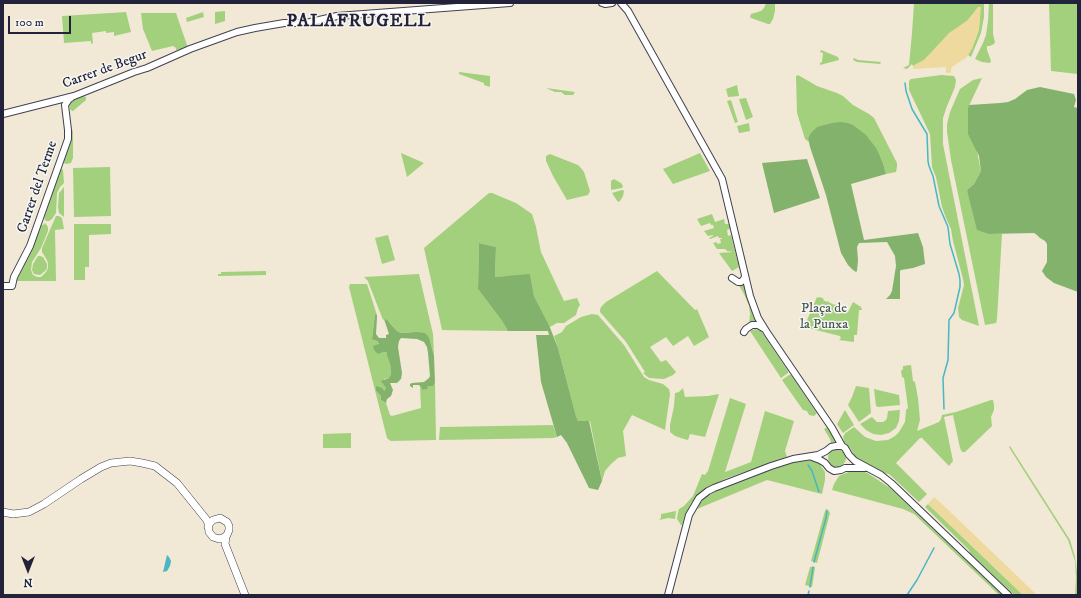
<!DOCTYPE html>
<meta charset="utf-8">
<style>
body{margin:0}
#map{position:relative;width:1081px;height:598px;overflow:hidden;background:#f1e9d5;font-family:"IM FELL DW Pica",serif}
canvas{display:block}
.frame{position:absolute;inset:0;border:4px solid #22223b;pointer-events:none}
.north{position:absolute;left:8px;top:550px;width:40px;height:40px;-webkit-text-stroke:3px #f6f6f2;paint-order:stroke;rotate:180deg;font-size:11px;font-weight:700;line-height:16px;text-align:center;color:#22223b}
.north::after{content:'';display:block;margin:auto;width:14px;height:18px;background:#22223b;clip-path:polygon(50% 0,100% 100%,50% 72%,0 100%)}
.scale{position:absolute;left:8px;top:16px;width:63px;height:18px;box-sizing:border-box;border:2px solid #22223b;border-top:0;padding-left:5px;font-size:12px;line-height:14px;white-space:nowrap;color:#22223b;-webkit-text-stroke:3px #f6f6f2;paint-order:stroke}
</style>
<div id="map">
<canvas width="1081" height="598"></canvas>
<div class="frame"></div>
<div class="north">N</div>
<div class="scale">100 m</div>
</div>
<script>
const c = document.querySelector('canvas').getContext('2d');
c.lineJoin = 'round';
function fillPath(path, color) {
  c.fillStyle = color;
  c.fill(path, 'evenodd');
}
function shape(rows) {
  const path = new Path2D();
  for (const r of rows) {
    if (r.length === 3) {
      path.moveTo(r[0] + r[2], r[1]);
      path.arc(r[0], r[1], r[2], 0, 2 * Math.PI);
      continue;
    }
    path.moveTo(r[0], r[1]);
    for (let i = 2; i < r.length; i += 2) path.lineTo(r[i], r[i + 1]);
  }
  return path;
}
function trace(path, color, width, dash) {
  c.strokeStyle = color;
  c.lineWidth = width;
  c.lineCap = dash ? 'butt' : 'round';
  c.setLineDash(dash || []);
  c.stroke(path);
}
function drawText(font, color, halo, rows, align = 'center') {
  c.font = font + ' "IM FELL DW Pica",serif';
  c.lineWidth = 3;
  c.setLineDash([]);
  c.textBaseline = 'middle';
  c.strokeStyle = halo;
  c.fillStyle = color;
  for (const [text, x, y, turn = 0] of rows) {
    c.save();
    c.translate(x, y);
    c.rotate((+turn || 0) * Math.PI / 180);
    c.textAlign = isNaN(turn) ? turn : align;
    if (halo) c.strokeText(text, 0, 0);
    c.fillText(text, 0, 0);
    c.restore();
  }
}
fillPath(shape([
 [766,3,775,3,775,11,773,19,770,24,768,24,751,18,750,17,751,14,761,11,764,8],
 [914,3,980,3,981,4,984,3,984,17,981,33,971,57,968,55,976,38,979,29,980,7,978,8,968,20,961,26,924,60,913,66,912,64,907,69,903,68,909,65,912,33],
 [989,3,993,3,993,34,995,42,994,44,990,46,987,46,987,50,991,61,990,63,982,62,975,59,983,43,986,35,988,21],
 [1049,3,1078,3,1078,74,1051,71],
 [225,11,225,21,215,24,215,12],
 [126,12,131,32,114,36,114,32,106,33,106,31,92,33,93,43,91,44,91,41,64,43,62,16],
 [203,12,204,17,187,22,186,18],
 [141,13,176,13,188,48,176,50,176,48,173,46,152,51,143,29],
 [821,50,838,57,839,60,820,65,820,63,822,62,823,53,820,52],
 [854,58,858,60,881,62,880,64,857,62,853,60],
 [459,72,490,76,490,87,484,85,484,83,459,74],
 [798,75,817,86,837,93,843,96,853,105,869,114,874,118,897,163,897,167,896,172,886,174,883,163,880,156,848,123,832,123,810,134,808,138,809,142,805,139,797,113,796,76],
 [941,75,954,76,956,80,955,87,947,106,943,118,943,144,979,326,962,320,959,317,958,308,964,285,963,279,953,241,951,229,946,218,942,207,936,177,932,167,930,134,909,90,909,81,911,79],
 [982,78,968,108,981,171,974,184,967,190,989,234,1002,234,997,319,996,323,985,325,951,160,947,132,947,124,950,112,960,89,973,80],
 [737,85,739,96,728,97,726,89],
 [546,88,575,92,573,95,565,95,561,92,555,92],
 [83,96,86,97,86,100,73,111,72,111,70,109,69,103,72,101],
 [746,98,753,117,746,120,739,99],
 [731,100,738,122,735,123,727,101],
 [749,123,750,131,740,133,739,133,737,126],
 [70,130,72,130,73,131,73,158,71,163,66,164,64,163,62,161],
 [401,153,424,163,407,177],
 [700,153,710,171,673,184,663,169],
 [550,154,578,165,581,168,584,172,590,191,588,195,567,200,553,176,546,161,546,156],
 [110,167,111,216,74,217,73,168],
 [60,169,62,169,63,170,64,183,60,187,57,193,56,213,52,219,49,221,46,221,44,218],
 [614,179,621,183,623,186,622,188,611,190,611,181],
 [64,187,64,217,59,213,58,207,59,193],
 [622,190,623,190,624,191,623,196,620,201,618,202,612,193],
 [489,193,492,193,516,203,532,214,536,227,541,252,564,301,577,298,580,305,578,308,576,315,564,323,557,323,550,327,534,296,530,275,495,277,496,247,479,243,478,289,502,321,508,331,442,330,424,248],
 [712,214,715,222,724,219,725,224,729,224,730,229,727,230,728,236,731,235,739,267,732,271,719,253,733,252,727,251,725,249,717,249,713,243,717,242,717,244,721,243,720,239,722,239,722,238,719,238,718,236,710,239,709,238,713,236,713,235,708,236,704,231,714,228,713,225,711,225,710,223,701,226,697,219],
 [56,216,59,216,62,218,64,229,55,230,56,281,17,281,17,279,33,246,40,225,43,225,45,223,48,227,48,231,41,248,32,262,31,270,33,275,37,277,41,277,46,272,48,268,48,264,47,260,42,252,42,248],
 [74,224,111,224,111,234,89,235,89,267,85,267,85,280,74,280],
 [388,235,395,260,382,264,375,238],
 [38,256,40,256,43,257,47,264,47,268,45,271,40,275,34,274,32,270,33,264],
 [266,271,266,275,218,276,218,274,221,274,221,272],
 [657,271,695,310,697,309,709,337,694,346,688,336,673,346,666,337,650,347,661,362,666,360,676,372,673,375,664,379,649,378,643,373,645,372,626,342,600,312,600,310,601,307,606,302],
 [419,274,433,334,434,356,430,341,416,332,401,333,397,331,390,323,384,319,383,320,369,284,368,281,364,277],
 [350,284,367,284,377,315,375,314,372,338,377,341,383,352,387,352,387,356,390,364,391,374,389,378,384,379,384,384,386,388,384,391,376,391,381,396,381,400,386,403,390,415,392,416,421,408,420,387,424,390,428,386,433,386,435,383,436,440,391,441,389,440,387,438,349,287],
 [738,284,744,284,750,305,758,323,749,325,750,314,749,306,744,294],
 [817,297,819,298,820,297,824,299,823,300,827,302,827,301,834,305,835,304,839,306,839,307,842,309,843,308,847,309,847,311,848,312,853,302,861,307,862,310,859,310,857,335,854,335,854,342,839,340,841,338,840,336,804,327],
 [592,314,598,315,624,345,644,377,649,380,663,384,669,389,670,394,665,430,632,415,623,431,626,456,618,458,611,464,605,471,602,481,590,421,578,421,576,416,558,348,554,336,562,332,566,326,581,317],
 [755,329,761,331,788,371,788,373,781,378,750,331],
 [911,365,913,381,915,382,918,398,920,420,917,431,939,422,941,419,942,415,956,412,991,400,993,400,994,405,994,410,991,417,992,426,965,452,962,452,960,448,953,415,944,417,953,461,949,466,922,438,920,438,896,463,927,494,919,502,889,474,882,473,874,467,856,458,850,448,844,442,843,436,845,435,844,434,854,427,865,437,876,441,888,440,895,436,899,432,905,422,906,410,908,408,904,378,902,377,901,371,903,369,903,366],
 [789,375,791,375,816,412,817,413,814,416,809,415,807,411,803,410,782,380],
 [856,386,869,388,871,413,859,422,848,405,852,397],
 [683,388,685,397,708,396,719,394,705,437,690,434,688,440,684,439,675,436,670,432,670,425,674,406,675,393,679,392],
 [874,389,899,395,900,405,878,407,876,406],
 [730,398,746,404,725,472,751,462,765,411,794,421,785,451,787,457,727,478,707,488,700,493,691,503,685,515,682,525,681,525,677,519,678,512,679,509,684,506,693,496,702,474,705,475,708,471],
 [845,410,854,425,843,433,837,424],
 [900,410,899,421,896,428,889,433,881,435,873,434,866,430,860,424,872,417,877,422,883,422,886,420,887,418,888,411],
 [553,425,557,437,553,438,439,440,440,427],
 [829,426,835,440,837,442,831,443,830,439,824,429],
 [351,433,351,448,323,448,323,434],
 [1010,446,1070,540,1075,557,1077,571,1077,595,1075,595,1076,578,1075,561,1068,540,1012,452,1009,447],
 [837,458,9],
 [810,460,815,460,819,463,825,472,825,480,822,494,767,480,697,509,700,503,706,497,723,487,793,462],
 [857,470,863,471,869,474,890,488,1003,595,999,595,914,514,903,509,832,490,834,484,839,476,851,471],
 [928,504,1023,595,1014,595,970,553,969,550,925,507],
 [826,509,828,510,830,513,817,563,811,561,825,511],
 [676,511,675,519,668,518,659,520,661,518,661,514],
 [810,567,815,567,815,568,812,587,805,585]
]), '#a3d07d');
fillPath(shape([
 [1040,87,1074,94,1076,100,1074,107,1078,108,1078,292,1054,283,1046,277,1042,271,1047,262,1047,244,1045,241,1040,238,1037,235,1034,233,989,234,977,230,967,190,974,184,981,171,979,156,968,134,968,108,969,105,1000,103,1008,102,1015,99,1027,90],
 [841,122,848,123,853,125,866,135,876,148,880,156,883,163,886,174,851,184,864,240,918,233,923,247,925,264,913,268,901,270,900,271,900,299,886,299,890,295,892,291,896,266,895,256,887,242,859,243,857,247,858,260,857,271,856,272,853,270,848,265,841,253,826,195,810,147,808,138,810,134,817,127,832,123],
 [807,159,820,198,774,213,762,163],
 [479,243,496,247,495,277,530,274,534,296,549,325,558,348,576,416,578,421,589,421,602,481,598,490,589,488,567,443,561,435,557,437,541,382,536,335,549,335,548,331,508,331,502,321,478,289],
 [375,314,377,315,377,318,376,334,379,338,386,338,386,335,389,334,384,319,387,320,397,331,401,333,416,332,425,333,428,336,430,341,434,356,435,383,433,386,428,386,427,389,423,390,419,385,413,385,413,388,410,386,410,384,412,383,424,382,429,378,430,376,428,353,427,347,424,342,417,339,401,338,399,341,398,347,402,373,401,379,397,383,390,383,393,390,391,396,387,399,386,403,381,400,381,396,376,391,376,386,382,388,384,391,386,388,381,381,389,378,391,374,390,364,387,356,387,352,383,352,378,354,374,350,373,346,379,344,377,341,372,339]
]), '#82b26c');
fillPath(shape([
 [978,7,981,7,979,29,976,38,972,49,966,58,953,66,951,69,951,73,946,73,946,68,945,67,913,69,913,66,924,60,949,33,968,20],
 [934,497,941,503,1037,595,1023,595,928,504]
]), '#eeda9e');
fillPath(shape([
 [167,555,169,557,171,561,170,566,167,571,163,572]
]), '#49b5c5');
trace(shape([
 [905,83,906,91,912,109,927,134,928,161,929,166,933,176,939,206,948,227,950,244,959,274,960,280,960,287,954,313,949,320,948,360,943,378,944,409],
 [808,465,812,471,819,492],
 [814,562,826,518,827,511],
 [810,587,813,567],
 [808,595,809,591],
 [907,595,917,580,934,548]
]), '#49b5c5', 1.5);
const minor = shape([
 [602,3,605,4,612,3],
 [621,3,628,11,722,179,750,296,758,318,768,334,832,428,842,446],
 [3,114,74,96,134,72,147,68,190,49,237,32,255,28,284,23,306,23,337,16,510,3],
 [732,278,738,282,741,282,744,279,745,276],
 [3,286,12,286,14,277,30,246,68,139,68,130,65,105,69,99,71,98],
 [744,332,746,329,752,325,758,325,763,328],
 [812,457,820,460,825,463,829,468,834,471,841,470,845,468,865,468],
 [668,595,689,515,699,498,708,491,714,488,771,466,793,459,818,455,826,451,831,447,836,446,842,446,845,448,849,455,855,461,881,475,891,483,1008,595]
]);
const major = shape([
 [3,512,13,514,29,512,44,504,81,479,101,467,111,463,130,461,142,463,155,466,164,473,177,483,206,519,208,523,209,532,213,537,219,539,223,538,227,535,229,530,229,526,227,522,220,518,213,520,210,523,208,527],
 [226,537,225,544,245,595]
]);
trace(minor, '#414052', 8);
trace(major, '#414052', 8);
trace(minor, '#fff', 6);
trace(major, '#fff', 7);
drawText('14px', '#22223b', '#f6f6f2', [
 ["Carrer de Begur",105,70,-20],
 ["Carrer del Terme",38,187,-71]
]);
drawText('14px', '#49564f', '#f6f6f2', [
 ["Plaça de",824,309],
 ["la Punxa",824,325]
]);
c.letterSpacing = '1px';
drawText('bold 18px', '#22223b', '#f6f6f2', [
 ["PALAFRUGELL",359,22]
]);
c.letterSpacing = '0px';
</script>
